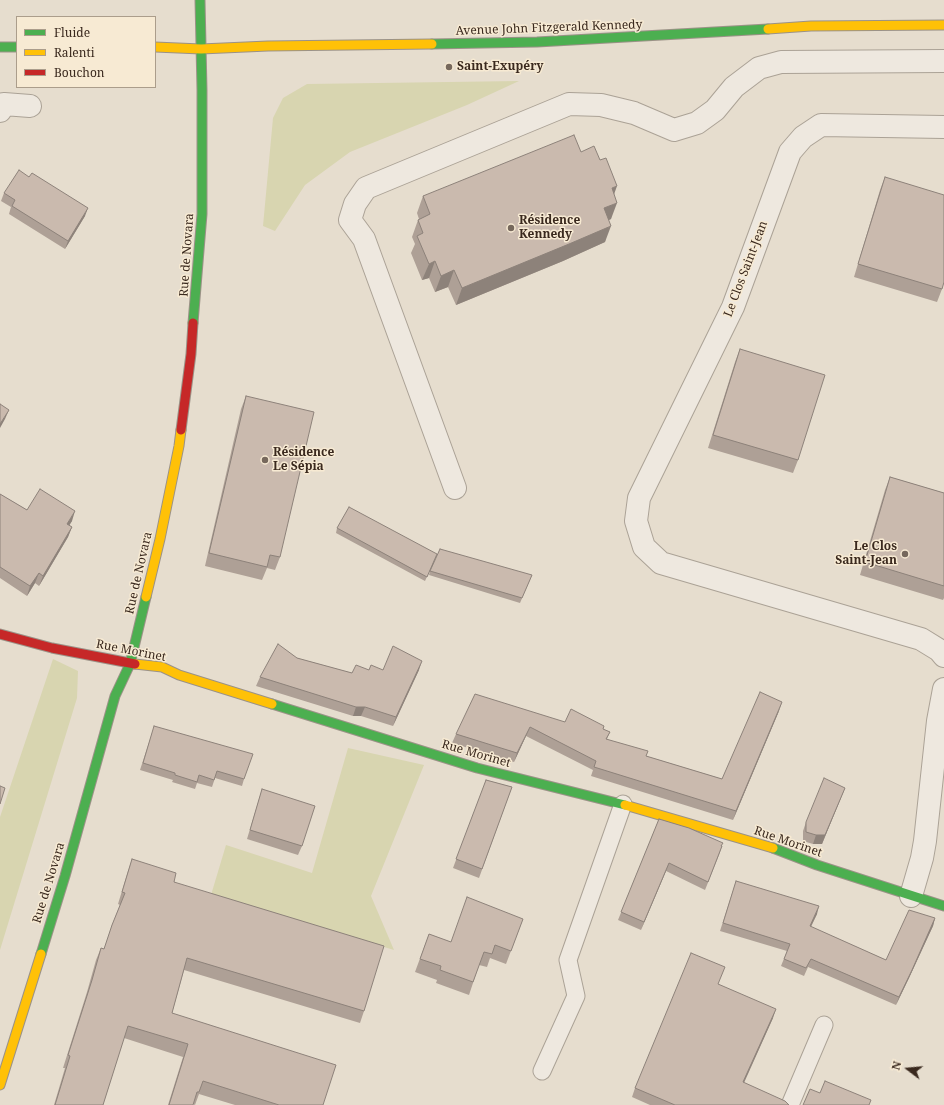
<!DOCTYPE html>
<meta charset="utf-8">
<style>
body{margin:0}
#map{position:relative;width:944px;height:1105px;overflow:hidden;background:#e6ddce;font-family:"Noto Serif",serif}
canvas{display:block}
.legend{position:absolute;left:16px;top:16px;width:140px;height:72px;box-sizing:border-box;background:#f7ead3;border:1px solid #ab9d8b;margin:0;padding:5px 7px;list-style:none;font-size:12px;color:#3a291e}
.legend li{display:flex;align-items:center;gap:8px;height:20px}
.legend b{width:20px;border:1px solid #ab9d8b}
.north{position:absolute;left:888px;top:1049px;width:40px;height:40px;-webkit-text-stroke:3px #f7ead3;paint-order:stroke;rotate:286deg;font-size:11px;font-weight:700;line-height:16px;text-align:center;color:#3a291e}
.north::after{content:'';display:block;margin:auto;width:14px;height:18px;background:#3a291e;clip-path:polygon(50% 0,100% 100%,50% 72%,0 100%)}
</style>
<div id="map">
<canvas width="944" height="1105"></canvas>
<ul class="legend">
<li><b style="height:5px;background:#4caf50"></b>Fluide</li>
<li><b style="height:5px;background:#ffc107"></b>Ralenti</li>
<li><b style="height:5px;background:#c62828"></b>Bouchon</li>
</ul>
<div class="north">N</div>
</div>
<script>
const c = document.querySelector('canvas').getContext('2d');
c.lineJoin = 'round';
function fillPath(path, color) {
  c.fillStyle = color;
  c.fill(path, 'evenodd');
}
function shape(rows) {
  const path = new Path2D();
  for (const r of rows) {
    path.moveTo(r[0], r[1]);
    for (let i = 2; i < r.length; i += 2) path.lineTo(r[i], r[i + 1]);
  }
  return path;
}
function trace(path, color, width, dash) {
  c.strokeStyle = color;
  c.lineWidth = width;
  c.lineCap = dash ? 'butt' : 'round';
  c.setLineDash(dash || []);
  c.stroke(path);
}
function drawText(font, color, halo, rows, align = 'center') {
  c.font = font + ' "Noto Serif",serif';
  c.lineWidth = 3;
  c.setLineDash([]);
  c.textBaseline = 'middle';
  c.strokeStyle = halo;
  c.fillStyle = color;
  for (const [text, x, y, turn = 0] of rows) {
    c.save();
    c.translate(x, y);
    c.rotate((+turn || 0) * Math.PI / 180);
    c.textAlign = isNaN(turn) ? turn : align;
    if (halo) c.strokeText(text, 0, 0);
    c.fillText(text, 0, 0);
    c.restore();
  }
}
fillPath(shape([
 [519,81,467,105,350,152,305,185,275,231,263,226,273,118,283,98,307,84],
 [53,659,78,671,77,698,0,950,0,817],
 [348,748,424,765,371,896,394,950,211,895,226,845,312,873]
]), '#d8d5b0');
const lane = shape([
 [542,1071,576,996,568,960,623,804],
 [790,1105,824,1025]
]);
const street = shape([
 [0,111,4,104,30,106],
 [944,127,821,125,803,137,790,152,733,307,639,498,636,521,644,547,661,563,921,639,939,650,944,656],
 [455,488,364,239,350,220,355,204,366,188,569,104,601,105,634,113,674,130,697,123,715,110,734,87,759,68,781,62,944,61],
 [911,896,922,858,925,841,938,721,944,689]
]);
const fast = shape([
 [432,44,537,42,768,29],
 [0,47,17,47],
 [193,323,202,214,202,90,200,0],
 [272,704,477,768,625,805],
 [773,848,817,865,944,906],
 [41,954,65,876,115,696,130,664,146,597]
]);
const slow = shape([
 [768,29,811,26,944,25],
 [155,47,201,49,268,46,432,44],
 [146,597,160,539,179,446,181,430],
 [135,664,162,667,179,675,272,704],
 [625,805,773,848],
 [0,1085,41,954]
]);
const jam = shape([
 [181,430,191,354,193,323],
 [0,634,52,648,135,664]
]);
trace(lane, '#aba296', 19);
trace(street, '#aba296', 24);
trace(fast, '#9b9287', 11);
trace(slow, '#9b9287', 11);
trace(jam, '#9b9287', 11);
trace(lane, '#eee8df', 17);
trace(street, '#eee8df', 22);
trace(fast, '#4caf50', 9);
trace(slow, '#ffc107', 9);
trace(jam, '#c62828', 9);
fillPath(shape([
 [581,152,600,160,614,194,611,219,609,220,605,242,563,261,456,305,448,287,435,292,429,278,422,280,411,253,415,244,412,237,418,220,419,219,417,213,423,196],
 [885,177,942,289,937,302,854,277,880,190],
 [4,193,85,216,65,249,9,214,11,207,1,201],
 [740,349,798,460,793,473,708,448,735,362],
 [246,396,280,557,275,570,267,568,262,580,205,566,241,409],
 [890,477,944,493,944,598,943,600,860,575,885,490],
 [0,494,27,510,72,521,69,525,72,527,68,537,39,586,35,583,27,596,0,578],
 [337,528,435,559,425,581,336,533],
 [430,571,532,575,520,603,429,575],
 [297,658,352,673,369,670,419,670,393,726,361,716,353,716,256,686,260,677],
 [779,711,733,820,591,776,593,770,526,736,514,762,452,743,456,734,565,722,603,729,610,732,607,739,646,756,722,779],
 [152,733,244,779,242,786,215,778,212,787,197,783,195,789,172,782,173,780,140,770],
 [486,780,512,787,479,878,453,868],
 [845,788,822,844,813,844,803,841,803,831,806,822],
 [262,789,302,846,298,855,247,839],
 [659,819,722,846,719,855,705,890,666,871,641,930,618,920],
 [132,859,174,882,364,1011,360,1023,184,970,172,1013,323,1105,235,1105,199,1094,195,1105,193,1104,193,1105,168,1105,183,1057,124,1038,103,1105,54,1105,65,1068,63,1068,87,992,96,960,101,948,104,949,112,925,120,905,118,904,128,871],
 [736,881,817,914,811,927,886,960,935,918,933,926,909,978,896,1005,808,967,804,976,781,966,787,951,720,931],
 [523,919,506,964,490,958,487,967,479,965,469,995,436,983,437,980,415,972,429,934,451,942],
 [718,984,773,1018,744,1083,789,1105,650,1105,632,1097,635,1088]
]), '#aea096');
fillPath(shape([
 [617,186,611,203,612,188],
 [617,203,611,219,598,225,604,208],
 [88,208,85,216,65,249,68,241],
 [611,226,605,242,563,261,456,305,462,288],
 [435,261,429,278,422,280,429,264],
 [454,270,448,287,435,292,441,276],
 [9,410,5,419,0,428,0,424],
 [75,511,72,521,64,534,67,524],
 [72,527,68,537,39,586,43,576],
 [39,573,35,583,27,596,30,586],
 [422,661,419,670,393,726,396,717],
 [782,702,779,711,733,820,736,811],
 [356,707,365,707,361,716,353,716],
 [530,727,526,736,514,762,517,753],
 [845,788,822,844,813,844,816,835],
 [669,863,666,871,641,930,644,922],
 [819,906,817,914,807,934,810,926],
 [935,918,933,926,909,978,896,1005,899,997],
 [776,1009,773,1018,740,1091,743,1082]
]), '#8d827a');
const building = shape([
 [574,135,581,152,594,146,600,160,606,158,617,186,612,188,617,203,604,208,611,226,569,244,462,288,454,270,441,276,435,261,429,264,417,236,423,233,418,220,430,214,423,196,574,135],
 [19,170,29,177,32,173,88,208,68,241,12,206,15,200,4,193,19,170],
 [885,177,944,195,944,282,942,289,858,264,885,177],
 [740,349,825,375,798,460,713,435,740,349],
 [246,396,314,412,280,557,270,555,267,567,209,553,246,396],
 [0,404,9,410,0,424,0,404],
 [890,477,944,493,944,586,865,562,890,477],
 [40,489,75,511,67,524,72,527,43,576,39,573,30,586,0,567,0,494,27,510,40,489],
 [349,507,437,554,427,577,337,528,349,507],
 [440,549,532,575,522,598,430,571,440,549],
 [278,644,297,658,352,673,356,665,369,670,371,665,383,670,393,646,422,661,396,717,365,707,356,707,260,677,278,644],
 [760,692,782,702,736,811,594,767,596,761,530,727,517,753,456,734,475,694,565,722,571,709,604,726,603,729,610,732,606,739,648,751,646,756,722,779,760,692],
 [154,726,253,754,244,779,217,771,214,780,199,775,197,782,175,775,175,773,143,763,154,726],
 [824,778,845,788,825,835,816,835,806,832,806,822,824,778],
 [486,780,512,787,482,869,456,859,486,780],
 [0,786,5,788,0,804,0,786],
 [262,789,315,806,302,846,250,830,262,789],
 [659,819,689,828,723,843,721,846,722,846,708,882,669,863,644,922,621,912,659,819],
 [132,859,176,873,174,882,384,946,364,1011,187,958,172,1013,336,1065,323,1105,279,1105,203,1081,199,1092,197,1092,193,1105,169,1105,188,1044,128,1026,103,1105,55,1105,70,1056,68,1055,92,980,101,948,104,949,112,925,125,893,122,892,132,859],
 [736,881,819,906,810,926,886,960,909,910,935,918,912,970,899,997,811,959,806,968,784,959,790,944,723,923,736,881],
 [467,897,523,919,511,951,495,945,492,954,484,952,473,982,440,970,441,966,420,959,429,934,451,942,467,897],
 [691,953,725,967,718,984,776,1009,743,1082,785,1101,789,1105,675,1105,635,1088,691,953],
 [825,1081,871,1100,869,1105,803,1105,810,1089,820,1093,825,1081]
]);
fillPath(building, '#cabaae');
trace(building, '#8d827a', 1);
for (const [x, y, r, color] of [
 [449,67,4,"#76685c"],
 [511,228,4,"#76685c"],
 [265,460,4,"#76685c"],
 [905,554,4,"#76685c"]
]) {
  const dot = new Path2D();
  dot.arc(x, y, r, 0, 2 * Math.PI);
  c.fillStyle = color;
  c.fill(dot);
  trace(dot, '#f7ead3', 1.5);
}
drawText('12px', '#3a291e', '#f7ead3', [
 ["Avenue John Fitzgerald Kennedy",549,28,-2],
 ["Rue de Novara",187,255,-86],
 ["Le Clos Saint-Jean",746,269,-69],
 ["Rue de Novara",139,573,-77],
 ["Rue Morinet",131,651,11],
 ["Rue Morinet",476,754,16],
 ["Rue Morinet",788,842,19],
 ["Rue de Novara",49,883,-73]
]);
drawText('bold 12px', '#3a291e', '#f7ead3', [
 ["Saint-Exupéry",457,67],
 ["Résidence",519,221],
 ["Kennedy",519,235],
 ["Résidence",273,453],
 ["Le Sépia",273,467],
 ["Le Clos",897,547,"right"],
 ["Saint-Jean",897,561,"right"]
], 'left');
</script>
